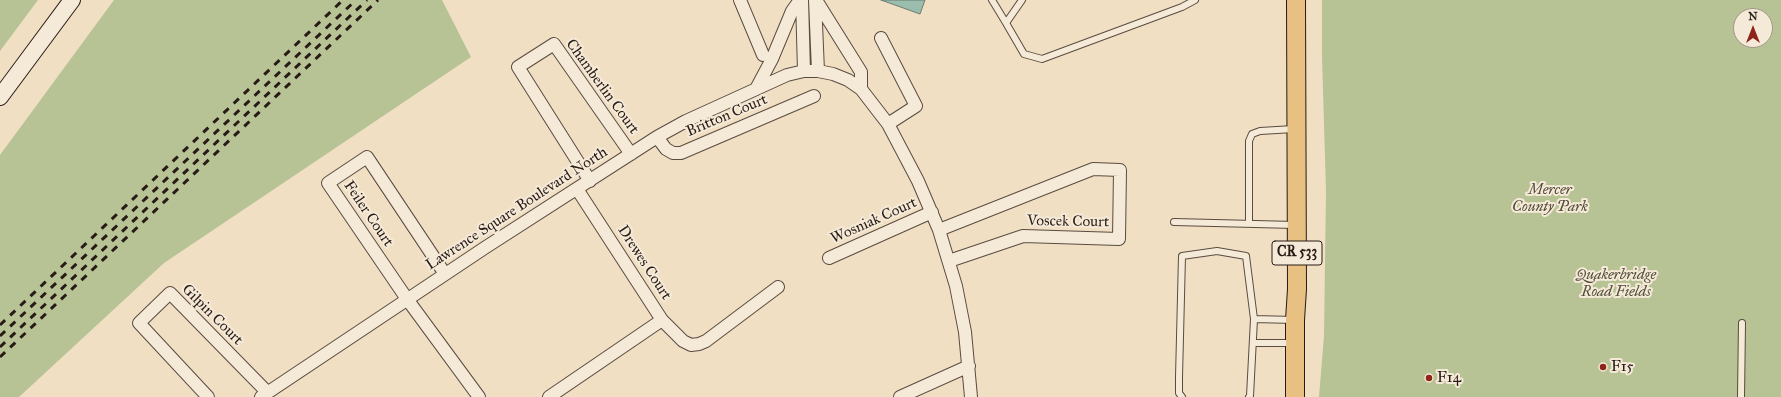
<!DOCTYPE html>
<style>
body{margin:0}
#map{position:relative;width:1781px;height:397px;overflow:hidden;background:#f0dfc3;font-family:"IM FELL Great Primer",serif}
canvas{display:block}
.north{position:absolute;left:1733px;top:8px;width:40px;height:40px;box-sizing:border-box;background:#f5ead8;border:1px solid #a3978a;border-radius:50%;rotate:0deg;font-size:11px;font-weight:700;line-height:16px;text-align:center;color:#281a15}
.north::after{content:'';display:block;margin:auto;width:14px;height:18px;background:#8f2418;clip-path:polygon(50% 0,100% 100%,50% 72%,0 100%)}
</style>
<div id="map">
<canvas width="1781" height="397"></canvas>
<div class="north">N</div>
</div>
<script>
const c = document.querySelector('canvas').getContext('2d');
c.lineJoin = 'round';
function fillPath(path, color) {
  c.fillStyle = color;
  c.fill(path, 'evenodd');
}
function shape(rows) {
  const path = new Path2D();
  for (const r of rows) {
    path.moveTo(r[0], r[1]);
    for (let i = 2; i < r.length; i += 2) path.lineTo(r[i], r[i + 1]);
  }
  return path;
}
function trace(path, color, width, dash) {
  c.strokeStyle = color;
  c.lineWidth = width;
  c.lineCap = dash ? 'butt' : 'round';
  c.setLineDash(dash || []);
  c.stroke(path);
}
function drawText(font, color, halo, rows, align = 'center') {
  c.font = font + ' "IM FELL Great Primer",serif';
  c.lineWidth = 4;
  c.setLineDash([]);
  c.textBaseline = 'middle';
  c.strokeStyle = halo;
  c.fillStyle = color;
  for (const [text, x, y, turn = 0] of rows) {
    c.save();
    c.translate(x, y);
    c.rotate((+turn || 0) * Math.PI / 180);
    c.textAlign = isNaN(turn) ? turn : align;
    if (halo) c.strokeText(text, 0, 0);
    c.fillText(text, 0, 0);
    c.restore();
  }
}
fillPath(shape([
 [0,0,38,0,0,51],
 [114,0,442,0,471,57,164,263,19,397,0,397,0,155],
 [1322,0,1781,0,1781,397,1319,397,1324,336,1326,191,1322,56],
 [1741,16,1765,16,1765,40,1741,40]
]), '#b7c295');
const water = shape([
 [881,0,925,0,920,14,881,0]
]);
fillPath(water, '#9bbdae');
trace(water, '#6d7c71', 1);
const lane = shape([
 [992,0,1006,23],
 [1022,0,1006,23,1024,54,1042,59,1182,7,1195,0],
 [1174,222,1295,225],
 [1249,224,1249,141,1252,134,1260,131,1294,129],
 [1254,319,1294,320],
 [1253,343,1293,343],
 [1182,397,1179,393,1179,377,1182,256,1217,251,1246,256,1254,319,1250,396,1249,397],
 [1741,397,1742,323]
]);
const street = shape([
 [740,0,763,55],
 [802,0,804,71],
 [815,0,818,71],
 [816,0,861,72,861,89],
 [881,38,916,106,888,124],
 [756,89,772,59,792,11,800,0],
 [657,137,666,149,673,153,681,153,814,96],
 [590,181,518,67,554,44,631,154],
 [577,189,662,320,683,341,691,345,699,344,706,341,778,287],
 [939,230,1093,169,1120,170,1119,239,1023,236,949,261],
 [829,258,932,212],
 [445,274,367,157,328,183,407,299,479,397],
 [208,397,139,323,170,293,267,392],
 [261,397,486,247,657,137,686,121,787,75,804,71,818,71,833,74,848,80,861,89,888,124,918,181,939,230,956,286,965,332,971,397],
 [549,397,662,320],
 [900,397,969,366]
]);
const secondary = shape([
 [0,97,72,0]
]);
const primary = shape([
 [1295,397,1295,320,1297,289,1296,0]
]);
trace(lane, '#5a4b40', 8);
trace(street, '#5a4b40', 14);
trace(secondary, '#281a15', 18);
trace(primary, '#281a15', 20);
trace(lane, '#f5ead8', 6);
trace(street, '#f5ead8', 12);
trace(secondary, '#f5ead8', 16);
trace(primary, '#e8c082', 18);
trace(shape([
 [0,325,343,0],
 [0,336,356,0],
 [0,347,367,0],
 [0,357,378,0]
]), '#281a15', 3, [7, 7]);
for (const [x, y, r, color] of [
 [1603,367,4,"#8f2418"],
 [1429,378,4,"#8f2418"]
]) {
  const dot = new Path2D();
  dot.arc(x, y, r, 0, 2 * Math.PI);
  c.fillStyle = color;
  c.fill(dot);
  trace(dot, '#f5ead8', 1.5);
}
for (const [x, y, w] of [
 [1297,253,50]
]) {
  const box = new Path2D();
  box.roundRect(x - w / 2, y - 12, w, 24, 3);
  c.fillStyle = '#f5ead8';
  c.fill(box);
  trace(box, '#281a15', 1);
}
drawText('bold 14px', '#281a15', null, [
 ["CR 533",1297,253]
]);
drawText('15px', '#281a15', '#f5ead8', [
 ["Chamberlin Court",602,87,54],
 ["Britton Court",727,116,-23],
 ["Lawrence Square Boulevard North",517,209,-33],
 ["Feiler Court",368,214,56],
 ["Wosniak Court",874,221,-24],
 ["Voscek Court",1068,222,1],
 ["Drewes Court",644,263,57],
 ["Gilpin Court",212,315,45]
]);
drawText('italic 15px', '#534c3b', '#f5ead8', [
 ["Mercer",1550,190],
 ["County Park",1550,207],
 ["Quakerbridge",1616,275],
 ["Road Fields",1616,292]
]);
drawText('15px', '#281a15', '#f5ead8', [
 ["F15",1611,367],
 ["F14",1437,378]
], 'left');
</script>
